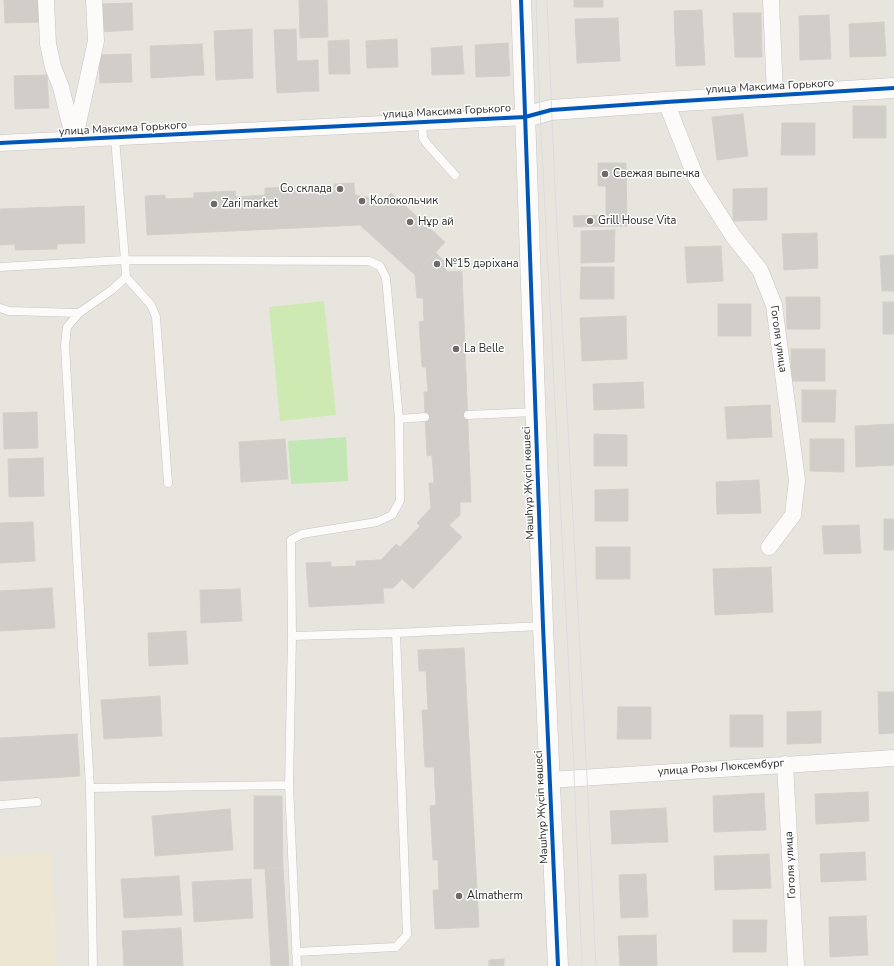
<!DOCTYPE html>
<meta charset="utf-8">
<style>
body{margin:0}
canvas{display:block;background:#e8e5de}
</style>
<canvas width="894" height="966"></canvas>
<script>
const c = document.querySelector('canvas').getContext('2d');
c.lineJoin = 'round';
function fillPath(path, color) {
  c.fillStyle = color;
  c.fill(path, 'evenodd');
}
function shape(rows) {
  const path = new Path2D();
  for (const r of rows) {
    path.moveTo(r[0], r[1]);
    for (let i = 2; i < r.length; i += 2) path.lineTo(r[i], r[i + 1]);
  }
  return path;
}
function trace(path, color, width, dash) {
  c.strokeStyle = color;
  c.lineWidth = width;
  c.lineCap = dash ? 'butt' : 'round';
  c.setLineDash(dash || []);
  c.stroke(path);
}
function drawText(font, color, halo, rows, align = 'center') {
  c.font = font + ' "Nunito Sans",sans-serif';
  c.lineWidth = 3;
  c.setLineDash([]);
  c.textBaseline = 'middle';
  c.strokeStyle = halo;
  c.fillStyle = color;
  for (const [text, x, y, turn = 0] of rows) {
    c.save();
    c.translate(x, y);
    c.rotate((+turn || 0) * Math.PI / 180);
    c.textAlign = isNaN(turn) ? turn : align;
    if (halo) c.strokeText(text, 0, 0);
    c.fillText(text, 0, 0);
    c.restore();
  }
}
fillPath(shape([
 [51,852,57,966,0,966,0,855]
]), '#ece6d2');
fillPath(shape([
 [346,437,348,481,291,484,288,441]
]), '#c3e6b5');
fillPath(shape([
 [324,301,336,415,280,421,269,307]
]), '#ceeab2');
const building = shape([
 [4,0,40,0,41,22,5,23,4,0],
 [299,0,327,0,328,37,300,38,299,0],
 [574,0,603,0,603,7,574,7,574,0],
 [132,3,133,30,101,32,100,4,132,3],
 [702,10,705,65,676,66,674,11,702,10],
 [733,13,761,13,762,57,735,57,733,13],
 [829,15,831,59,800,60,799,16,829,15],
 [618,18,620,61,577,63,575,19,618,18],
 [884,22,886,56,850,57,849,24,884,22],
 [252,29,253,78,216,80,214,31,252,29],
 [296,29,297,61,318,60,319,91,277,93,274,30,296,29],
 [397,39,398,67,367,68,366,41,397,39],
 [349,40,350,74,329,74,328,41,349,40],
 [508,43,510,76,476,77,475,45,508,43],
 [202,44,204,75,151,78,150,46,202,44],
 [462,46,464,74,432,75,431,48,462,46],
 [131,54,132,82,100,83,99,55,131,54],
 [47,75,49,108,15,109,14,76,47,75],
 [853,106,886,106,886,138,853,138,853,106],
 [743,114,748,156,717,160,712,117,743,114],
 [782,123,815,123,815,155,781,155,782,123],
 [598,163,626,163,627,226,574,227,573,216,606,215,606,186,598,186,598,163],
 [354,183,355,195,368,197,377,207,391,193,445,242,415,275,360,225,147,235,145,196,165,195,165,199,194,198,194,193,235,191,236,197,265,195,265,188,306,187,306,193,334,192,334,184,354,183],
 [767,188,767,220,733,221,733,189,767,188],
 [84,206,85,243,57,244,57,249,15,250,15,244,0,245,0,209,84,206],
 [615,230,614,262,581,263,581,231,615,230],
 [817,233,818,268,784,270,782,234,817,233],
 [721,246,723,281,687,283,685,247,721,246],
 [436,253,446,263,447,272,462,271,471,502,460,502,460,515,449,525,462,537,413,589,402,579,393,588,383,588,384,603,309,607,306,563,331,562,331,567,356,566,356,561,381,560,396,544,400,547,420,526,417,523,431,508,429,483,434,483,432,455,427,456,424,392,428,392,426,367,422,367,419,322,424,321,423,298,417,298,415,275,436,253],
 [894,255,894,291,882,291,880,256,894,255],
 [581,267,614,267,614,299,580,299,581,267],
 [786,297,820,297,820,329,787,329,786,297],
 [883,302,894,302,894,334,883,334,883,302],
 [718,304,751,304,751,336,718,336,718,304],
 [626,316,627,359,582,361,580,318,626,316],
 [791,349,825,349,825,381,791,381,791,349],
 [643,382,644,408,594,410,593,384,643,382],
 [802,390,836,390,835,422,802,422,802,390],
 [770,405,772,437,727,439,725,407,770,405],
 [37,412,38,448,4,449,3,413,37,412],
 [894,424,894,465,856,467,855,426,894,424],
 [594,434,627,435,627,466,594,466,594,434],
 [285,439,288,479,241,482,239,442,285,439],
 [810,439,844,439,844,472,810,471,810,439],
 [43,458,44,496,9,497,8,459,43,458],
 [759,480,761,513,717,514,716,482,759,480],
 [628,489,628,521,595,521,595,490,628,489],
 [884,519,894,519,894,550,884,550,884,519],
 [33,522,35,561,0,563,0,523,33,522],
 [859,525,861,553,824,554,822,526,859,525],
 [596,547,630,547,630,579,596,579,596,547],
 [771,567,773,612,715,615,713,569,771,567],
 [52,588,55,628,0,631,0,591,52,588],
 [240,589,242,621,201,623,200,590,240,589],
 [186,631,188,664,149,666,148,633,186,631],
 [464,648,479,927,435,929,433,890,439,890,438,860,433,860,430,806,436,805,434,767,425,767,422,710,428,710,426,671,419,671,418,650,464,648],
 [878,692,894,692,894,733,879,734,878,692],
 [160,696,162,736,104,739,101,700,160,696],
 [618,707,651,707,651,739,617,739,618,707],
 [821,711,821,743,787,744,787,712,821,711],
 [730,715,763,715,763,747,730,747,730,715],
 [77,734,80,776,0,781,0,738,77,734],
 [868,792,869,821,816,824,815,794,868,792],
 [764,793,766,830,714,832,713,796,764,793],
 [254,796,282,796,283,868,254,869,254,796],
 [666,808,668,842,612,844,610,811,666,808],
 [230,809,233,850,155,856,152,816,230,809],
 [865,852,866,880,821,882,820,854,865,852],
 [769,854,771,888,715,890,714,856,769,854],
 [265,868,283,868,289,966,271,966,265,868],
 [646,874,648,917,621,918,619,875,646,874],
 [179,876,182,915,124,918,121,879,179,876],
 [251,879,253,918,194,922,192,882,251,879],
 [866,916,868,955,830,957,829,917,866,916],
 [733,920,767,920,766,952,733,952,733,920],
 [181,928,183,966,124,966,122,931,181,928],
 [656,935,657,966,620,966,618,936,656,935],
 [504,959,504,966,489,966,489,960,504,959]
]);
fillPath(building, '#d1cec9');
trace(building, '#d3d0ca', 1);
const service = shape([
 [422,122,423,138,427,144,455,175],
 [0,267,125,260,115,138],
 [0,308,9,311,79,313],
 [468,415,535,412],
 [168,483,156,317,151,305,126,277,125,260,369,261,380,266,386,278,399,419,425,417],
 [292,636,291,540,302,534,377,522,392,515,400,501,399,419],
 [289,785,297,966],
 [90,788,65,345,67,327,79,313,113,289,126,277],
 [0,805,37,802],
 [296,952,396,947,407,935,396,633],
 [93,966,90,788,289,785,292,636,396,633,542,626]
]);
const minor = shape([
 [46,0,48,44,53,67,61,87,74,140],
 [771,0,775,95],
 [666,102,696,178,733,236,760,270,774,305,797,480,793,515,769,547],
 [75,137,96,41,94,0],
 [0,143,525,117],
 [785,764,796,966],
 [549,780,894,758]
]);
const tertiary = shape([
 [521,0,543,626,558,966],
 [525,117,551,110,666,102,894,88]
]);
trace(service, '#c5c4c4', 9);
trace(minor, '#c5c4c4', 17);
trace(tertiary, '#c5c4c4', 21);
trace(service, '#fcfbfa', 8);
trace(minor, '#fcfbfa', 16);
trace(tertiary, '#fcfbfa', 20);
trace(shape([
 [536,0,540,113,573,749,582,966],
 [547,0,555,189,587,777,596,966]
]), '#dcdcde', 1);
trace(shape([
 [521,0,543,626,558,966],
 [0,143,525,117,551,110,666,102,894,88]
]), '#0057b8', 4);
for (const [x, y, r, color] of [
 [605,174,4,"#6c6b68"],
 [340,189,4,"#6c6b68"],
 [362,201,4,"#6c6b68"],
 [214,204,4,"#6c6b68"],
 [590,221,4,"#6c6b68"],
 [410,222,4,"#6c6b68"],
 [437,264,4,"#6c6b68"],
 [456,349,4,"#6c6b68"],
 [459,896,4,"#6c6b68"]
]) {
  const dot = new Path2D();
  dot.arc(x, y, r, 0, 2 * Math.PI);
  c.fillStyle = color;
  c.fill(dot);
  trace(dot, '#fff', 1.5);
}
drawText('11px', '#292929', '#fff', [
 ["улица Максима Горького",770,87,-3],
 ["улица Максима Горького",447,112,-3],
 ["улица Максима Горького",123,129,-3],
 ["Гоголя улица",778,339,82],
 ["Мәшһүр Жүсіп көшесі",529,483,-92],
 ["улица Розы Люксембург",721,768,-4],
 ["Мәшһүр Жүсіп көшесі",542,807,-93],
 ["Гоголя улица",791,865,-93]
]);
drawText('11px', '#292929', '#fff', [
 ["Свежая выпечка",613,174],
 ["Со склада",332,189,"right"],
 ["Колокольчик",370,201],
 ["Zari market",222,204],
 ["Grill House Vita",598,221],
 ["Нұр ай",418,222],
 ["№15 дәріхана",445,264],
 ["La Belle",464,349],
 ["Almatherm",467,896]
], 'left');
</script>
